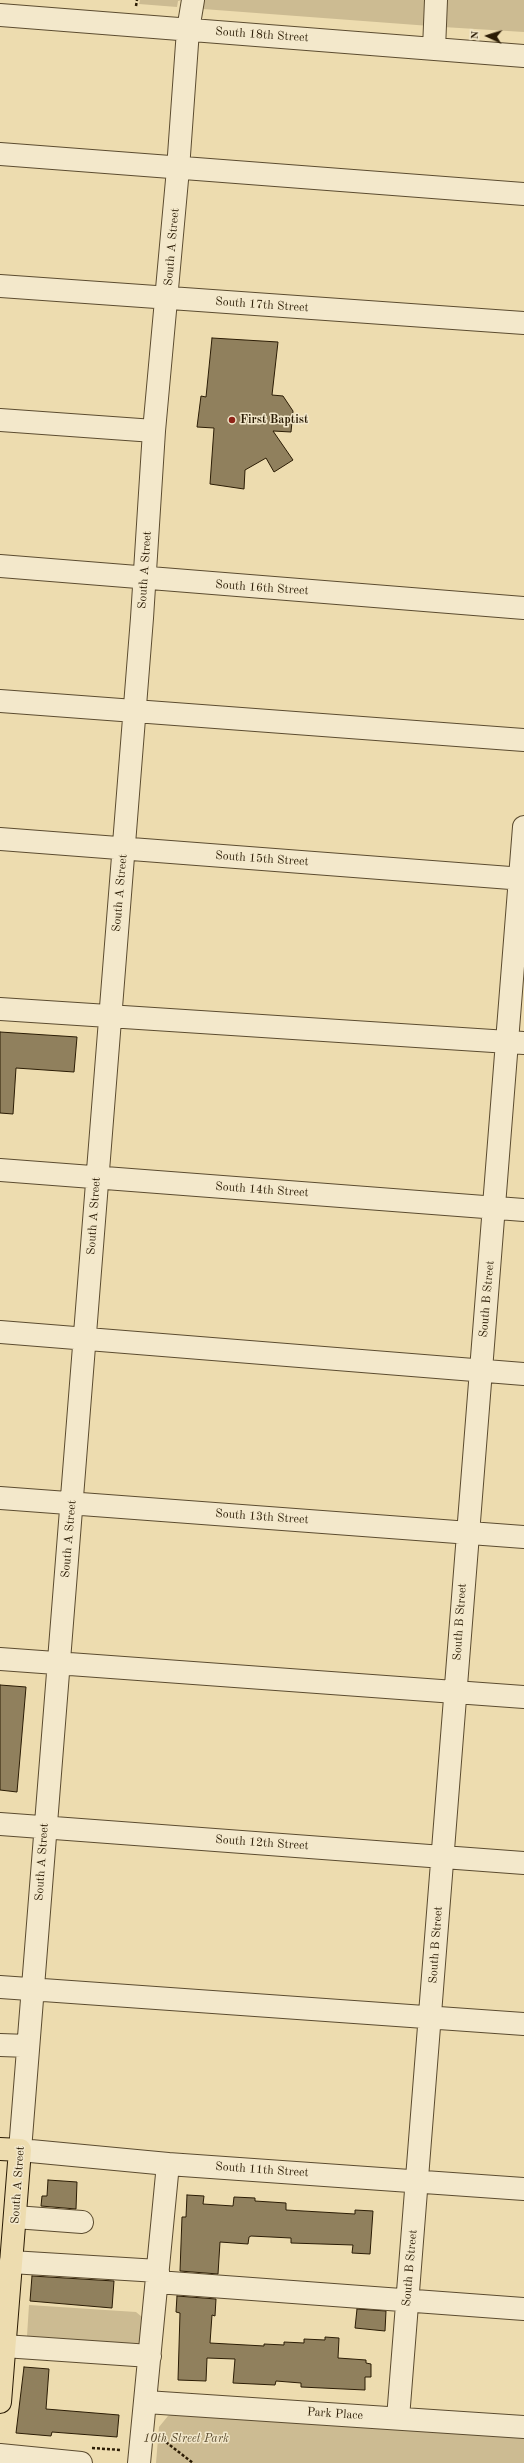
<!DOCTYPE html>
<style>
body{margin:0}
#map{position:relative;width:524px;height:2463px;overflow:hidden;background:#eddcaf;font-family:"Old Standard TT",serif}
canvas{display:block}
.north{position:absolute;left:468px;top:16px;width:40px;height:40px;-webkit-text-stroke:3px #f3e8cb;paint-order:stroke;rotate:274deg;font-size:11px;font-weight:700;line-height:16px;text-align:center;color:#2b1c05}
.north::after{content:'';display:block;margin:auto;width:14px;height:18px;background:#2b1c05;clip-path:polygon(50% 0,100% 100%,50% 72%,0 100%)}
</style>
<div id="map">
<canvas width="524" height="2463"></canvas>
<div class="north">N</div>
</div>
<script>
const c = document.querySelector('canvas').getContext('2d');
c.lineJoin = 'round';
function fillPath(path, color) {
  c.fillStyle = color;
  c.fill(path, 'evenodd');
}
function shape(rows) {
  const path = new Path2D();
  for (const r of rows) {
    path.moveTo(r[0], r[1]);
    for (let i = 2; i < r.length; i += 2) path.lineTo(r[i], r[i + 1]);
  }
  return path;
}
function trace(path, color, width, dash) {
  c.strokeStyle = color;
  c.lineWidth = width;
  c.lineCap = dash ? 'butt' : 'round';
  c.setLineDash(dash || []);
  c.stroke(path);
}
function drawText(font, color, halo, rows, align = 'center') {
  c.font = font + ' "Old Standard TT",serif';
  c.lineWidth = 3;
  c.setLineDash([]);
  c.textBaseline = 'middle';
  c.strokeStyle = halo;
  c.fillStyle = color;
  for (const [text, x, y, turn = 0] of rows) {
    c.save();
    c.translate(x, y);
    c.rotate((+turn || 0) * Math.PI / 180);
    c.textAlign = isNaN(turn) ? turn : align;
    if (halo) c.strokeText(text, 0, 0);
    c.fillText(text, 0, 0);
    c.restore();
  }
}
fillPath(shape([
 [140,0,182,0,178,1,177,7,139,4],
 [204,0,431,0,430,26,203,9],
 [444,0,524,0,524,32,443,27],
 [29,2305,136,2312,142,2317,140,2344,27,2336],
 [174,2414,524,2438,524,2463,156,2463,159,2427,168,2416]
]), '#ccbb92');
const building = shape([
 [212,338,278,342,272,395,283,396,293,411,291,432,273,431,293,460,274,472,266,458,245,470,244,489,210,484,214,428,197,427,201,396,206,397,212,338],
 [0,1032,77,1037,74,1072,16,1068,13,1114,0,1113,0,1032],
 [0,1685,26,1687,17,1792,0,1790,0,1685],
 [48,2180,77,2182,76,2209,41,2206,42,2196,47,2196,48,2180],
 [187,2195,204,2196,203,2204,233,2206,234,2197,255,2198,255,2201,286,2203,286,2210,355,2214,355,2210,373,2211,370,2254,352,2253,353,2245,291,2243,291,2238,251,2236,249,2237,248,2244,220,2242,218,2274,180,2271,182,2217,186,2217,187,2195],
 [32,2276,114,2281,112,2308,30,2301,32,2276],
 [177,2296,216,2299,215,2316,212,2315,210,2343,264,2346,264,2344,284,2345,284,2342,304,2343,304,2339,325,2340,325,2337,339,2338,338,2358,366,2360,366,2363,371,2364,371,2377,365,2377,365,2390,301,2387,301,2383,276,2381,275,2385,233,2383,235,2359,207,2358,206,2381,178,2380,180,2313,176,2312,177,2296],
 [357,2309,386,2311,385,2331,355,2328,357,2309],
 [24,2367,49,2369,46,2409,119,2415,117,2437,52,2432,51,2436,16,2433,24,2367]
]);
fillPath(building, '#90805d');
trace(building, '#2b1c05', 1);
const minor = shape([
 [193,0,188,30,178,169,154,431,142,618,20,2150,168,2164,524,2189],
 [0,15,524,56],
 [434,49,436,0],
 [0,154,524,194],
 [0,286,524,323],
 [0,420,154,431],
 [0,566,524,608],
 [0,701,524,740],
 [0,839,524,879],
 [0,1009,524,1043],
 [0,1170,524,1210],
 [0,1332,524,1374],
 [0,1498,524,1537],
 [0,1659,524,1697],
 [0,1824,524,1863],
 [0,1987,524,2024],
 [0,2045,28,2046],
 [15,2217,82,2222],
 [11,2262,158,2271],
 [157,2282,524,2309],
 [4,2346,150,2356],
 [146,2402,524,2427],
 [398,2418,524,827],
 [0,2455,81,2463],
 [139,2463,168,2164]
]);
const major = shape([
 [0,2149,20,2150,0,2402]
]);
trace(minor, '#5c4c30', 24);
trace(major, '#2b1c05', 24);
trace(shape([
 [136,6,137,0],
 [162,2439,193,2463],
 [92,2448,121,2450]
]), '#2b1c05', 2.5, [3, 2]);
trace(minor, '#f3e8cb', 22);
trace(major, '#eddcaf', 22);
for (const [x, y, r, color] of [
 [232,420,4,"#8f2418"]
]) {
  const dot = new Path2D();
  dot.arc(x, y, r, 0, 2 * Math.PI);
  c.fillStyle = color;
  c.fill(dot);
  trace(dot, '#f3e8cb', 1.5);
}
drawText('12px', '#2b1c05', '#f3e8cb', [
 ["South 18th Street",262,35,4],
 ["South A Street",172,247,-85],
 ["South 17th Street",262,305,4],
 ["South A Street",145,570,-86],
 ["South 16th Street",262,588,4],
 ["South 15th Street",262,859,4],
 ["South A Street",120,893,-85],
 ["South 14th Street",262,1190,4],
 ["South A Street",94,1216,-86],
 ["South B Street",487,1299,-85],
 ["South 13th Street",262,1517,4],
 ["South A Street",69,1539,-85],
 ["South B Street",460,1622,-86],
 ["South 12th Street",262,1843,4],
 ["South A Street",42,1862,-86],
 ["South B Street",436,1945,-86],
 ["South 11th Street",262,2170,4],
 ["South A Street",18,2185,-86],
 ["South B Street",410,2268,-85],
 ["Park Place",335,2414,4]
]);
drawText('bold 12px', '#2b1c05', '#f3e8cb', [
 ["First Baptist",240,420]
], 'left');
drawText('italic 12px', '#5b4c2f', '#f3e8cb', [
 ["10th Street Park",186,2439]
]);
</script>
